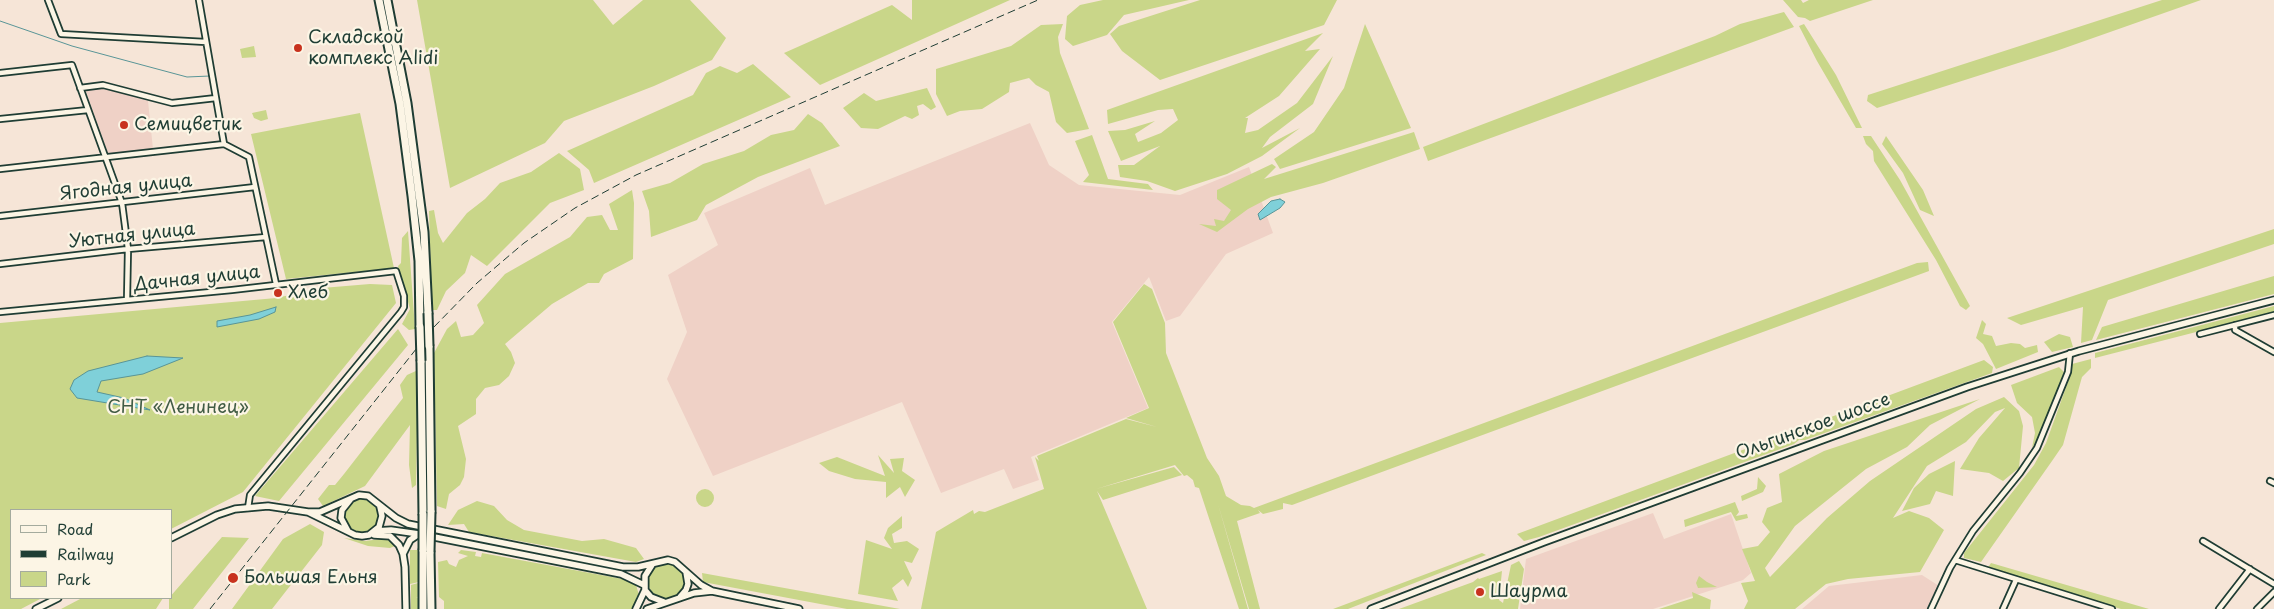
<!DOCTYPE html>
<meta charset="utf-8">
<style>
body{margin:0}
#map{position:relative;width:2274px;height:609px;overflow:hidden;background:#f6e5d7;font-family:"Playpen Sans",sans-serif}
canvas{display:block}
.legend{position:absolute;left:10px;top:509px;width:162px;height:90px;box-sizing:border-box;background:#fcf5e5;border:1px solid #a4ab9e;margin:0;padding:6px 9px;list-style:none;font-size:15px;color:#1f3d34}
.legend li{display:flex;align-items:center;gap:10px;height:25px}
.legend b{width:25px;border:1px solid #a4ab9e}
</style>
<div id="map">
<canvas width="2274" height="609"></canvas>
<ul class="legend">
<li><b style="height:6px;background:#fcf5e5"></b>Road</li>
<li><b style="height:6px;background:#1f3d34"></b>Railway</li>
<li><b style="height:14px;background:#c9d689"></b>Park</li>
</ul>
</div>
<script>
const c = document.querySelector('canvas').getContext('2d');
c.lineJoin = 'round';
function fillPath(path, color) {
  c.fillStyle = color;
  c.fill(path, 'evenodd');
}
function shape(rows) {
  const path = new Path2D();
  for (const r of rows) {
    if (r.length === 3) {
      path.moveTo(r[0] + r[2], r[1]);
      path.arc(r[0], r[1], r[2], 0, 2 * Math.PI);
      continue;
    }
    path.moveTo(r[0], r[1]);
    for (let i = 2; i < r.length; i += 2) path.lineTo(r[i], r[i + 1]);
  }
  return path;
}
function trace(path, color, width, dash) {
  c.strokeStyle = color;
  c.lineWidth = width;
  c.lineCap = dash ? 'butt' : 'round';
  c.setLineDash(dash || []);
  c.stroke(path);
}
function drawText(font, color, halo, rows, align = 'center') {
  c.font = font + ' "Playpen Sans",sans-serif';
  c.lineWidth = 4.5;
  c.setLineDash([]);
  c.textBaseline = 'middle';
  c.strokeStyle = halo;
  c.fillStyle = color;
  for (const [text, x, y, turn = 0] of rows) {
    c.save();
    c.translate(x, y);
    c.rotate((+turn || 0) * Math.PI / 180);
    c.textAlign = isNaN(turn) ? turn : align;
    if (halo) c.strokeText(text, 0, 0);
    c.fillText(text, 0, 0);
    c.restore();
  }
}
fillPath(shape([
 [102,88,148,101,153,149,108,154,86,91],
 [1030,123,1049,165,1079,185,1180,195,1249,167,1273,233,1226,254,1180,316,1166,321,1149,277,1112,322,1148,408,1031,457,1039,480,1013,489,1004,469,941,493,902,402,713,476,667,379,687,332,668,275,718,245,704,213,810,168,825,205],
 [1653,513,1664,539,1731,514,1751,573,1743,580,1653,609,1520,609,1526,559],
 [1922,575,1939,586,1927,609,1802,609,1829,586]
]), '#efd1c6');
fillPath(shape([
 [417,0,593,0,613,25,643,0,690,0,726,38,712,60,654,86,564,121,545,143,450,188],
 [912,0,1010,0,820,85,784,53,892,5,912,20],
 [1103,0,1189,0,1124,15,1107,35,1073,46,1065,39,1067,16,1080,5],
 [1200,0,1337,0,1324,25,1160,80,1122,51,1110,34,1119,26],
 [1783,0,1801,0,1803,3,1809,0,1873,0,1810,21,1805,18,1798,17],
 [2162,0,2201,0,2059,50,1877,108,1867,101,1868,95],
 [1784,12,1794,27,1428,161,1423,147,1715,36,1740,24],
 [1063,24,1058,37,1060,53,1089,129,1067,133,1056,122,1049,92,1036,85,1029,78,1010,83,1009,92,982,109,960,111,947,116,936,94,936,69,1011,46,1041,25],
 [1365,24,1411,128,1280,169,1274,159,1314,132,1344,88],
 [1804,24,1836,75,1862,128,1856,128,1817,61,1799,26],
 [1323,33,1305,51,1320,49,1279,96,1245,118,1248,118,1245,133,1258,130,1297,103,1333,56,1313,104,1270,137,1262,148,1300,128,1262,156,1227,174,1175,191,1147,181,1120,177,1118,165,1134,165,1160,146,1121,161,1108,131,1125,130,1155,121,1135,134,1138,142,1161,133,1178,120,1173,109,1158,110,1108,124,1107,110],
 [254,46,256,57,242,58,240,49],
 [753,64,791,97,594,183,589,170,567,151,693,95,706,73,720,66,737,73],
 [927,88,936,107,931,110,923,104,917,106,919,115,912,119,905,116,878,129,861,128,843,108,864,93,876,101],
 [266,110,268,119,261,121,254,118,252,113],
 [360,113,394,268,286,279,251,134],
 [808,114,822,123,840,146,758,177,706,205,697,220,651,237,649,211,642,191,670,183,703,164,744,151,771,135,794,130],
 [1414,132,1420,149,1323,183,1271,197,1248,209,1217,232,1199,224,1216,226,1214,219,1224,221,1231,210,1217,199,1217,190,1272,164,1276,167,1264,179],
 [1092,135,1108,179,1148,184,1153,190,1083,182,1089,175,1075,141],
 [1863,136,1871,136,1900,180,1970,306,1966,310,1960,306,1936,260,1874,161,1873,151,1866,144],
 [1886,136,1923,190,1934,216,1920,210,1903,173,1882,144],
 [559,153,580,169,584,190,550,203,487,266,471,255,465,273,446,291,437,310,432,310,429,211,434,210,438,233,443,243,467,213,485,199,500,183,531,172],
 [632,190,634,203,633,259,604,274,599,283,588,283,552,304,505,344,511,352,515,363,509,376,499,385,485,388,476,399,476,414,458,426,466,459,464,477,460,485,449,494,446,509,437,506,434,353,447,329,456,321,461,337,473,335,484,323,477,305,505,274,570,237,587,217,602,215,610,230,618,230,609,204],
 [2274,229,2274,244,2108,300,2092,340,2081,343,2083,307,2021,325,2007,318],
 [408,231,415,329,409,330,402,324,410,309,398,266,401,263,402,238],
 [1928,262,1929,271,1292,505,1283,503,1283,509,1263,514,1258,510,1260,513,1237,521,1260,609,1249,609,1218,504,1248,609,1239,609,1199,488,1195,487,1193,480,1187,475,1184,476,1175,465,1096,489,1174,467,1182,475,1103,500,1097,491,1147,609,921,609,936,532,973,510,974,514,979,511,985,512,1044,489,1035,457,1039,461,1037,456,1126,419,1157,427,1126,418,1149,408,1113,322,1144,284,1152,289,1165,323,1166,353,1207,458,1219,476,1226,496,1241,505,1250,506,1254,508,1917,263],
 [2274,276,2274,294,2096,340,2102,327],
 [370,284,392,285,396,303,243,492,171,529,171,510,11,510,11,598,42,598,21,609,0,609,0,323,276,298,322,288],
 [2274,306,2274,312,2095,358,2095,353],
 [1982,320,1986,324,1983,334,1992,336,1996,346,2011,343,2020,344,2025,348,2037,345,2038,352,1996,369,1983,344,1976,338],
 [398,329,408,345,279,501,255,496],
 [2059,334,2070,337,2073,347,2052,352,2044,342],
 [2091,359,2091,368,2082,377,2063,445,2052,461,1981,562,1964,558,1964,553,2034,465,2046,443,2069,379,2072,364],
 [1984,360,1993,367,1992,373,1805,440,1799,440,1794,444,1539,537,1524,541,1517,534],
 [2059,367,2064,372,2041,433,2032,448,2035,433,2032,417,2017,403,2011,385],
 [418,370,416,485,412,488,409,465,410,425,365,486,323,506,318,499,329,485,335,485,344,474,403,398,400,385,407,375],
 [2004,397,2019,411,2023,426,2019,468,2003,481,1989,473,1960,469,1979,438,2005,408,1995,412,1966,442,1927,466,1893,518,1909,511,1929,518,1944,530,1920,572,1848,579,1826,584,1795,609,1744,609,1748,601,1741,583,1755,581,1742,549,1758,546,1770,532,1762,522,1767,508,1782,502,1779,474,1824,451,1980,399,1930,425,1907,447,1866,469,1795,526,1765,568,1770,577,1827,518,1870,481,1976,409],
 [878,455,894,473,890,459,904,458,902,471,915,480,905,497,900,487,886,498,886,482,855,479,829,471,819,463,837,457,885,476],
 [1955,461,1953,496,1936,491,1930,504,1902,511,1914,488,1929,474],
 [1758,477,1766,486,1763,492,1742,501,1741,496,1757,489],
 [705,498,9],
 [361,516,18],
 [477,501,494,506,507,520,524,530,582,541,604,539,636,548,644,559,636,562,469,532,464,524,448,525,458,510],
 [1735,502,1739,512,1736,516,1747,514,1748,518,1736,521,1731,512,1685,527,1684,520],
 [902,516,902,528,892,534,894,543,907,541,919,549,912,563,904,561,912,578,908,587,903,579,892,588,898,601,858,594,866,540,892,549,884,538,888,528],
 [310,524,324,532,322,545,272,609,232,609,283,539],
 [222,537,249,538,193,609,169,609,169,598],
 [344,538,365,541,388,538,394,543,395,546,390,548,368,546],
 [410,550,419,550,419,582,410,584],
 [461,550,476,552,475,556,481,557,482,553,628,580,636,585,639,595,636,598,638,600,633,609,444,609,444,601,439,597,438,562,447,560,449,564,456,567,459,560,468,556,458,553],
 [1482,553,1486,555,1348,609,1333,609],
 [1519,561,1524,569,1518,609,1399,609,1473,582,1478,578,1479,579,1502,571,1499,600,1503,603,1511,565],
 [1991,563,2149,609,2121,609,1987,569],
 [666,581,18],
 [702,573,900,609,847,609,703,582],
 [1699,576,1707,582,1717,587,1698,588,1696,583],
 [418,583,419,596,416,598,419,597,419,609,411,609,411,585],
 [1692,592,1711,600,1710,609,1659,609,1693,598],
 [82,598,163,598,156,609,61,609]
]), '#c9d689');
const water = shape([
 [1280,199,1285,202,1280,208,1260,220,1258,214,1271,201,1280,199],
 [276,307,275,312,259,319,217,327,217,321,250,315,276,307],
 [147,356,183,358,143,374,101,381,97,392,124,398,150,410,77,398,70,389,74,380,88,371,147,356]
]);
fillPath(water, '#7fd0d9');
trace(water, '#599597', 1);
trace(shape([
 [0,21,72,46,146,66,187,77,210,76]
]), '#599597', 1);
const minor = shape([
 [48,0,61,34,206,42],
 [199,0,224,144],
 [0,73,72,65,122,203,128,249,127,300],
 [80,88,103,85,172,103,216,98],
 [0,119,88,110],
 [224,144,249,157,276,284],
 [0,169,224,144],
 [0,216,255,187],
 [0,264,128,249,266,237],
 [0,312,232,290,396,271,404,296,404,307,401,312,250,495,248,508],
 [2235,325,2235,330,2274,352],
 [2200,334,2274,315],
 [2270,481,2274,483],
 [2203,541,2274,584],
 [1955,560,2112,609],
 [1931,609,1950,568,1973,531,2020,473,2037,448,2068,372,2070,353],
 [2003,609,2016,580],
 [2219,609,2250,569],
 [2257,609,2274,592]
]);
const secondary = shape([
 [308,512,320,512,359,495,368,496,396,518,408,524,623,567,638,567,668,560,675,562,701,585,712,591],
 [348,531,341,518,342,510,350,500],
 [375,531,391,530,419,534,621,574,644,585],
 [374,535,390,536,399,545,403,554,405,567,406,609],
 [171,538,217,515,235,509,268,506,308,512,355,535,362,536,369,535,379,527,382,516,380,507],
 [403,554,410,540,419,534],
 [652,565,645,576,645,590,651,597,664,602],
 [680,597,686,590,688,584,686,572],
 [36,609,58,598],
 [636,609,645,590],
 [647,609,694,593,712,591,799,609],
 [1371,609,1544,542,1967,387,2079,351,2274,300]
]);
const primary = shape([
 [379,0,400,104,412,196,419,261,420,327],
 [387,0,407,103,424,232,428,313],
 [429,346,431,512],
 [421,361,423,514],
 [430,552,431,609],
 [423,609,423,550]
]);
trace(minor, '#1f3d34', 8);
trace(secondary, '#1f3d34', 9);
trace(primary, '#1f3d34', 11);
trace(minor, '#fcf5e5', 4.5);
trace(secondary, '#fcf5e5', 5.5);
trace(primary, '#fcf5e5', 7);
trace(shape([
 [210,609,432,329,477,283,524,243,575,208,636,175,1038,0]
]), '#1f3d34', 1, [8, 4]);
const primaryBridge = shape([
 [428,313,429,346],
 [420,327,421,361],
 [423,550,423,514],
 [430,552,431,512]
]);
trace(primaryBridge, '#1f3d34', 11, []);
trace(primaryBridge, '#fcf5e5', 7);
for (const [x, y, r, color] of [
 [298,48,5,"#c8321e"],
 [124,125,5,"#c8321e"],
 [278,293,5,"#c8321e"],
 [233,578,6,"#c8321e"],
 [1480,592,5,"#c8321e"]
]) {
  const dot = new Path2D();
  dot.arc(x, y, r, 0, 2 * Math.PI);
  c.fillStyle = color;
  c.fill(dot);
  trace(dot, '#fcf5e5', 2);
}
drawText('18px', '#1f3d34', '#fcf5e5', [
 ["Складской",308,38],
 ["комплекс Alidi",308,59],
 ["Семицветик",134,125],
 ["Хлеб",288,293],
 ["Большая Ельня",244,578],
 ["Шаурма",1490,592]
], 'left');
drawText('18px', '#1f3d34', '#fcf5e5', [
 ["Ягодная улица",126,188,-6],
 ["Уютная улица",132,236,-6],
 ["Дачная улица",197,279,-6],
 ["Ольгинское шоссе",1813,427,-20]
]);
drawText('18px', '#415c45', '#fcf5e5', [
 ["СНТ «Ленинец»",178,408]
]);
</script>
